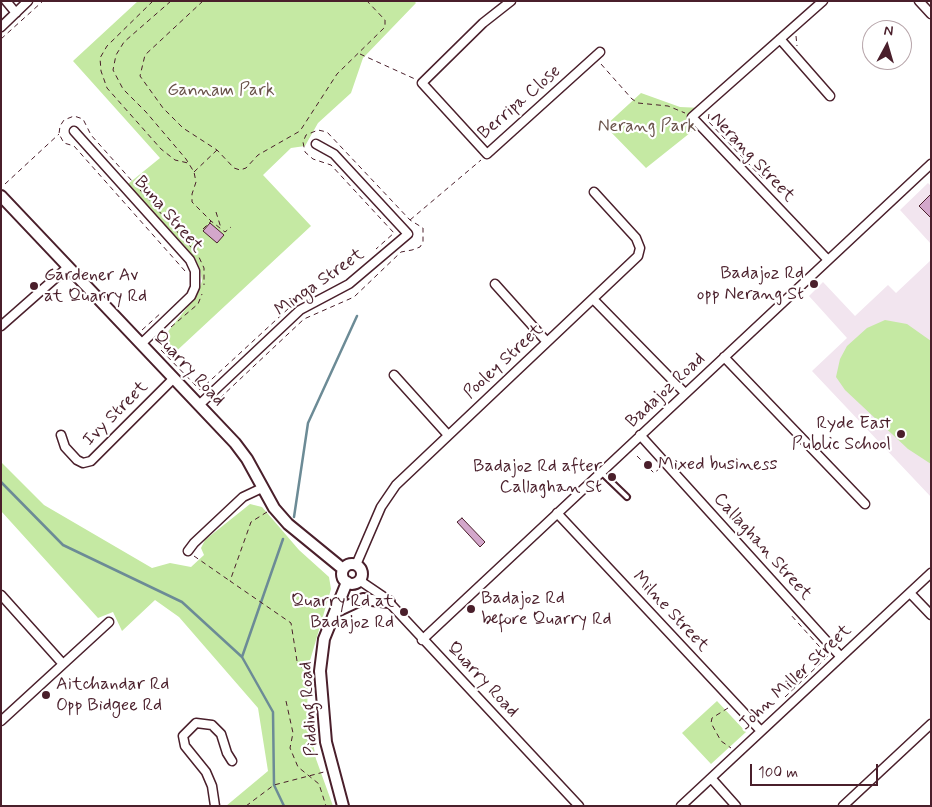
<!DOCTYPE html>
<style>
body{margin:0}
#map{position:relative;width:932px;height:807px;overflow:hidden;background:#fff;font-family:Mynerve,sans-serif}
canvas{display:block}
.frame{position:absolute;inset:0;border:2px solid #4a1f2b;pointer-events:none}
.north{position:absolute;left:862px;top:20px;width:50px;height:50px;box-sizing:border-box;background:#fff;border:1px solid #b7a5aa;border-radius:50%;rotate:6deg;font-size:14px;font-weight:700;line-height:20px;text-align:center;color:#4a1f2b}
.north::after{content:'';display:block;margin:auto;width:18px;height:22px;background:#4a1f2b;clip-path:polygon(50% 0,100% 100%,50% 72%,0 100%)}
.scale{position:absolute;left:750px;top:764px;width:128px;height:22px;box-sizing:border-box;border:2px solid #4a1f2b;border-top:0;padding-left:6px;font-size:15px;line-height:18px;white-space:nowrap;color:#4a1f2b;-webkit-text-stroke:4px #fff;paint-order:stroke}
</style>
<div id="map">
<canvas width="932" height="807"></canvas>
<div class="frame"></div>
<div class="north">N</div>
<div class="scale">100 m</div>
</div>
<script>
const c = document.querySelector('canvas').getContext('2d');
c.lineJoin = 'round';
function fillPath(path, color) {
  c.fillStyle = color;
  c.fill(path, 'evenodd');
}
function shape(rows) {
  const path = new Path2D();
  for (const r of rows) {
    if (r.length === 3) {
      path.moveTo(r[0] + r[2], r[1]);
      path.arc(r[0], r[1], r[2], 0, 2 * Math.PI);
      continue;
    }
    path.moveTo(r[0], r[1]);
    for (let i = 2; i < r.length; i += 2) path.lineTo(r[i], r[i + 1]);
  }
  return path;
}
function trace(path, color, width, dash) {
  c.strokeStyle = color;
  c.lineWidth = width;
  c.lineCap = dash ? 'butt' : 'round';
  c.setLineDash(dash || []);
  c.stroke(path);
}
function drawText(font, color, halo, rows, align = 'center') {
  c.font = font + ' Mynerve,sans-serif';
  c.lineWidth = 4.5;
  c.setLineDash([]);
  c.textBaseline = 'middle';
  c.strokeStyle = halo;
  c.fillStyle = color;
  for (const [text, x, y, turn = 0] of rows) {
    c.save();
    c.translate(x, y);
    c.rotate((+turn || 0) * Math.PI / 180);
    c.textAlign = isNaN(turn) ? turn : align;
    if (halo) c.strokeText(text, 0, 0);
    c.fillText(text, 0, 0);
    c.restore();
  }
}
fillPath(shape([
 [928,183,931,186,931,244,900,210],
 [931,260,931,497,812,371,847,338,809,296,823,282,855,316,888,285,896,293]
]), '#f2e5ef');
fillPath(shape([
 [138,1,414,1,416,3,363,58,351,93,318,123,305,146,291,148,263,175,311,226,170,357,158,344,197,295,202,281,200,269,195,258,128,184,160,158,73,61],
 [641,93,680,107,702,108,693,117,700,125,646,168,605,126],
 [885,320,907,324,931,341,931,464,908,449,845,390,836,377,840,359,847,346,867,328],
 [1,462,44,505,152,568,170,563,191,567,204,555,201,548,205,540,250,504,262,507,299,550,329,577,331,589,309,664,307,710,316,759,333,806,226,806,268,771,258,708,179,617,155,600,122,631,113,612,98,618,1,511],
 [717,701,746,732,711,764,682,733]
]), '#c5e9a3');
trace(shape([
 [1,482,63,545,182,602,242,657,273,712,274,785,284,806],
 [294,517,308,423,357,316],
 [242,657,283,539]
]), '#6c8b96', 2.5);
const building = shape([
 [931,194,931,218,919,206,931,194],
 [210,223,224,235,217,243,203,231,210,223],
 [462,518,485,542,480,547,457,522,462,518]
]);
fillPath(building, '#d3a7cb');
trace(building, '#4a1f2b', 1);
const service = shape([
 [601,472,627,497]
]);
const minor = shape([
 [6,1,16,13],
 [511,1,483,23,422,83,487,154,600,52],
 [823,1,692,117,828,260],
 [919,1,931,14],
 [1,27,28,1],
 [780,39,830,96],
 [74,131,190,260,195,271,195,287,191,296,141,344],
 [495,284,547,342],
 [594,300,685,393],
 [1,326,68,267],
 [724,357,865,504],
 [394,375,448,435],
 [199,405,300,310,349,284,408,234,334,154,316,144],
 [61,435,65,447,77,460,83,463,91,461,174,378],
 [640,435,841,657],
 [557,513,761,731],
 [188,551,194,543,243,497,262,488],
 [356,565,381,507,396,485,638,256,640,248,636,238,594,192],
 [359,580,384,597,579,806],
 [910,593,931,615],
 [1,595,63,664],
 [422,640,931,164],
 [1,721,109,622],
 [711,778,736,806],
 [215,806,212,786,206,772,185,746,183,736,196,723,212,725,221,734,227,753,232,761],
 [681,806,931,573],
 [843,806,931,724]
]);
const tertiary = shape([
 [1,196,235,443,247,459,274,508,288,524,343,569],
 [352,574,10],
 [335,612,363,599,389,602],
 [343,806,326,742,320,671,324,639,347,582]
]);
trace(service, '#4a1f2b', 8);
trace(minor, '#4a1f2b', 11);
trace(tertiary, '#4a1f2b', 14);
trace(shape([
 [153,1,107,46,100,58,101,71,107,88,161,149,175,160,188,163],
 [171,1,124,42,116,55,113,70,123,89,146,112,186,159,194,172,196,182,192,194,192,202,211,221],
 [203,1,145,55,140,76,163,108,183,128,217,150,234,168,240,170,246,168,258,155,300,131,337,74,385,27,385,20,367,1],
 [796,36,797,46],
 [1,39,43,1],
 [360,54,415,79],
 [601,64,632,99,638,103,668,106,685,113],
 [709,114,708,121,764,180],
 [194,172,217,150],
 [5,184,59,134],
 [216,212,221,228],
 [410,220,481,160],
 [203,229,211,221,225,232,231,227],
 [185,271,74,146,64,143,59,134,60,126,64,120,74,116,83,119,91,135,198,255,204,268,204,285],
 [171,327,198,304,202,294],
 [142,330,162,312],
 [161,350,200,390,289,308],
 [220,398,304,319,354,297,401,252,412,250,420,247,423,242,423,228,410,220,327,132,318,130,306,135,303,142,305,152,313,159,331,165,394,233,376,249],
 [637,456,654,473,659,469],
 [267,512,251,522,230,581,291,623,297,661,311,679],
 [194,556,230,581],
 [785,697,828,656,790,614],
 [286,701,293,733,290,748,298,767,319,784,326,806],
 [728,708,712,718,711,723,721,741,731,748],
 [246,806,274,785,324,772]
]), '#4a1f2b', 1, [5, 4]);
trace(service, '#fff', 4);
trace(minor, '#fff', 8);
trace(tertiary, '#fff', 10);
for (const [x, y, r, color] of [
 [814,284,5,"#4a1f2b"],
 [34,286,5,"#4a1f2b"],
 [901,434,5,"#4a1f2b"],
 [648,465,5,"#4a1f2b"],
 [612,477,5,"#4a1f2b"],
 [471,609,5,"#4a1f2b"],
 [404,612,5,"#4a1f2b"],
 [46,695,5,"#4a1f2b"]
]) {
  const dot = new Path2D();
  dot.arc(x, y, r, 0, 2 * Math.PI);
  c.fillStyle = color;
  c.fill(dot);
  trace(dot, '#fff', 2);
}
drawText('18px', '#695249', '#fff', [
 ["Gannam Park",221,91],
 ["Nerang Park",647,127]
]);
drawText('18px', '#4a1f2b', '#fff', [
 ["Berripa Close",520,103,-41],
 ["Nerang Street",752,158,47],
 ["Buna Street",168,215,49],
 ["Minga Street",320,283,-35],
 ["Pooley Street",504,362,-43],
 ["Quarry Road",188,369,47],
 ["Badajoz Road",666,391,-43],
 ["Ivy Street",116,414,-45],
 ["Callaghan Street",762,547,48],
 ["Milne Street",670,612,47],
 ["John Miller Street",796,678,-43],
 ["Quarry Road",482,680,47],
 ["Pidding Road",310,709,-94]
]);
drawText('18px', '#4a1f2b', '#fff', [
 ["Badajoz Rd",804,274],
 ["opp Nerang St",804,295],
 ["Gardener Av",44,276,"left"],
 ["at Quarry Rd",44,297,"left"],
 ["Ryde East",891,424],
 ["Public School",891,445],
 ["Mixed business",658,465,"left"],
 ["Badajoz Rd after",602,467],
 ["Callaghan St",602,488],
 ["Badajoz Rd",481,599,"left"],
 ["before Quarry Rd",481,620,"left"],
 ["Quarry Rd at",394,602],
 ["Badajoz Rd",394,623],
 ["Aitchandar Rd",56,685,"left"],
 ["Opp Bidgee Rd",56,706,"left"]
], 'right');
</script>
